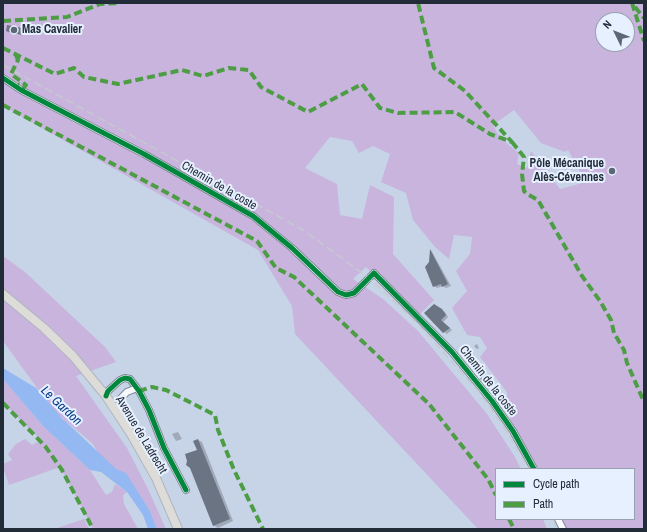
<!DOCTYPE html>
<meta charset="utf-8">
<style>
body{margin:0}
#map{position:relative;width:647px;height:532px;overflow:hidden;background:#c7d4e7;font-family:"Archivo Narrow",sans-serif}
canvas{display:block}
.frame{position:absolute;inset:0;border:4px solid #222b38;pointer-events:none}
.legend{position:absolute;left:495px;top:468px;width:140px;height:52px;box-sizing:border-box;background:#e7f0ff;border:1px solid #98a1af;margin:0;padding:5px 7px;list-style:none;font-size:12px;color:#222b38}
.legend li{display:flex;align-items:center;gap:8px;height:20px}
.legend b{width:20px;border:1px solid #98a1af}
.north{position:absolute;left:595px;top:12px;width:40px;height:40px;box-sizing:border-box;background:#e7f0ff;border:1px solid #98a1af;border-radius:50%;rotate:313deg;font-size:11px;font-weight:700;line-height:16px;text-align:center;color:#222b38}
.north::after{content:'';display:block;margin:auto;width:14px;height:18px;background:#5c6675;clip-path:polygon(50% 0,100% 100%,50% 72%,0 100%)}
</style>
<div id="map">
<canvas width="647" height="532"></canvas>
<div class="frame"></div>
<ul class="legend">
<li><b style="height:5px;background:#00873e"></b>Cycle path</li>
<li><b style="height:5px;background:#4d9d44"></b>Path</li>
</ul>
<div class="north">N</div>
</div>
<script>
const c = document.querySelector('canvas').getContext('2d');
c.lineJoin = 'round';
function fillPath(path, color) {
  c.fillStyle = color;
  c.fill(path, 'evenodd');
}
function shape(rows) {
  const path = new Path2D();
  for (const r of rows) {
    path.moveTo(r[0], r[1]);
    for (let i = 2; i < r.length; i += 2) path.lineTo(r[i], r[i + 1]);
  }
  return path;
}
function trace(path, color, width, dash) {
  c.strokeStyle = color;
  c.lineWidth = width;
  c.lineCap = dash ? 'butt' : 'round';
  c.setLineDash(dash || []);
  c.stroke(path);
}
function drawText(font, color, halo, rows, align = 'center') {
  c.font = font + ' "Archivo Narrow",sans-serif';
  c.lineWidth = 4;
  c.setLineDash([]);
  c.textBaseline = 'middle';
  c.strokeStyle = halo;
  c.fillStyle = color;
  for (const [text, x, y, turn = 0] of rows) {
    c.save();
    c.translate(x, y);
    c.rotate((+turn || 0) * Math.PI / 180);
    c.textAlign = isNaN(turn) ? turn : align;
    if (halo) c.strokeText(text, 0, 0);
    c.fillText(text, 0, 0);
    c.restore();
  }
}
fillPath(shape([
 [3,3,644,3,644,529,563,529,558,519,634,519,634,469,534,469,510,419,507,392,480,357,487,348,480,337,467,335,452,308,467,291,456,271,470,254,472,237,454,235,449,259,435,247,413,220,406,193,381,182,390,154,373,146,359,153,352,141,330,137,305,168,337,184,340,215,362,219,370,185,394,197,393,254,434,300,417,317,366,267,353,279,383,299,418,331,487,414,515,457,521,469,496,469,496,519,543,519,547,529,478,529,295,334,292,306,258,250,3,106],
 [603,20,627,20,627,44,603,44],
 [514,110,541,143,565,152,568,150,586,182,560,189,531,151,527,168,517,164,519,153,500,138,493,125],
 [3,256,25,272,105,347,116,362,76,376,127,448,148,489,166,529,157,529,150,511,126,474,114,469,99,455,93,444,53,410,3,341],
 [3,379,43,426,90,470,106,495,112,492,115,484,127,492,123,495,124,504,138,529,93,529,60,467,9,485,3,467,3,464,12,460,8,454,16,444,25,439,32,445,41,440,3,403],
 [84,518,89,529,54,529,84,519]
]), '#c8b4dd');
fillPath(shape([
 [3,368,36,388,61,417,78,444,89,453,102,464,126,473,150,511,157,529,148,529,143,515,127,492,101,472,90,470,43,426,3,379]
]), '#94b8f1');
fillPath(shape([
 [8,26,23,29,25,30,24,35,8,32,7,31],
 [431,250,451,286,446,288,443,286,437,288,434,286,430,263],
 [434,305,445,312,448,317,443,322,452,330,447,334,444,332],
 [477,344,479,348,477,349,474,346],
 [483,371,494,383,490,387,487,385],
 [178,432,182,439,176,441,172,434],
 [198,440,202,442,233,521,218,528,213,525,198,450]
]), '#0003');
trace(shape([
 [61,424,116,476]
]), '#94b8f1', 10);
fillPath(shape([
 [7,25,23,28,22,35,6,31],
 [430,249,448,284,442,287,441,284,433,287,425,267,429,262],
 [434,304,442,309,446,315,441,320,450,328,443,333,424,313],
 [480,368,492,381,486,386,475,372],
 [198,439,230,519,213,526,190,468,186,465,187,461,185,454,197,450,193,441]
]), '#6b7482');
const minor = shape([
 [3,78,21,90,144,154,253,216,292,248,338,292,346,295,354,293,374,273,452,352,492,401,513,431,534,469],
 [106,396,108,391,120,380,125,378,130,379,139,391,149,410,164,448,186,490],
 [119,415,120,399,127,392,137,388],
 [558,519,563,529]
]);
const major = shape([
 [3,294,44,328,73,356,106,396,131,434,156,478,178,529]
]);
trace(minor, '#818a98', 8);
trace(major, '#afb6bf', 10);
trace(minor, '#f7f9fb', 6);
trace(major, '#dedcd9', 8);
trace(shape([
 [3,65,303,230,369,278,417,323,479,392,507,432,529,469],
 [553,519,557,529]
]), '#c6cacf', 1.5, [8, 4]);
trace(shape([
 [632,3,644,41],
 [635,7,644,18],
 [3,21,67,17,100,4,120,3],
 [3,48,55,74,74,68,84,77,118,84,182,70,203,76,229,68,249,70,261,87,308,112,362,84,380,108,398,113,455,112,490,134,512,142,465,91,434,68,418,3],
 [16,55,18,60,11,74,26,85,24,87,18,84],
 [3,105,257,241,276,268,294,277,429,404,488,479,496,495],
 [512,142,524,157,522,174,524,191,527,194,538,200,582,276,600,301,611,320,614,333,624,350,627,363,644,402],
 [139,391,152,387,166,390,215,415,218,430,234,470,263,529],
 [3,403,45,446,62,470,93,529],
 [509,519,514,529]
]), '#4d9d44', 4, [8, 4]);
trace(shape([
 [3,78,21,90,144,154,253,216,292,248,338,292,346,295,354,293,374,273,452,352,492,401,513,431,534,469],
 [106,396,108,391,120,380,125,378,130,379,139,391,149,410,164,448,186,490]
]), '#00873e', 5);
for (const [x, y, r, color] of [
 [14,30,4,"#5c6675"],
 [612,171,4,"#5c6675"]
]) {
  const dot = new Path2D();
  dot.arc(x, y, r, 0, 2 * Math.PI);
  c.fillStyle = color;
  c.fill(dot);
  trace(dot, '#e7f0ff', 1.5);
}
drawText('bold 12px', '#222b38', '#e7f0ff', [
 ["Mas Cavalier",22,30],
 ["Pôle Mécanique",604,164,"right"],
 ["Alès-Cévennes",604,178,"right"]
], 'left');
drawText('12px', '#222b38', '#e7f0ff', [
 ["Chemin de la coste",219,186,30],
 ["Chemin de la coste",488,381,52],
 ["Avenue de Ladrecht",141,435,59]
]);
drawText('italic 13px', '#043a89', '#e7f0ff', [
 ["Le Gardon",61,406,43]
]);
</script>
